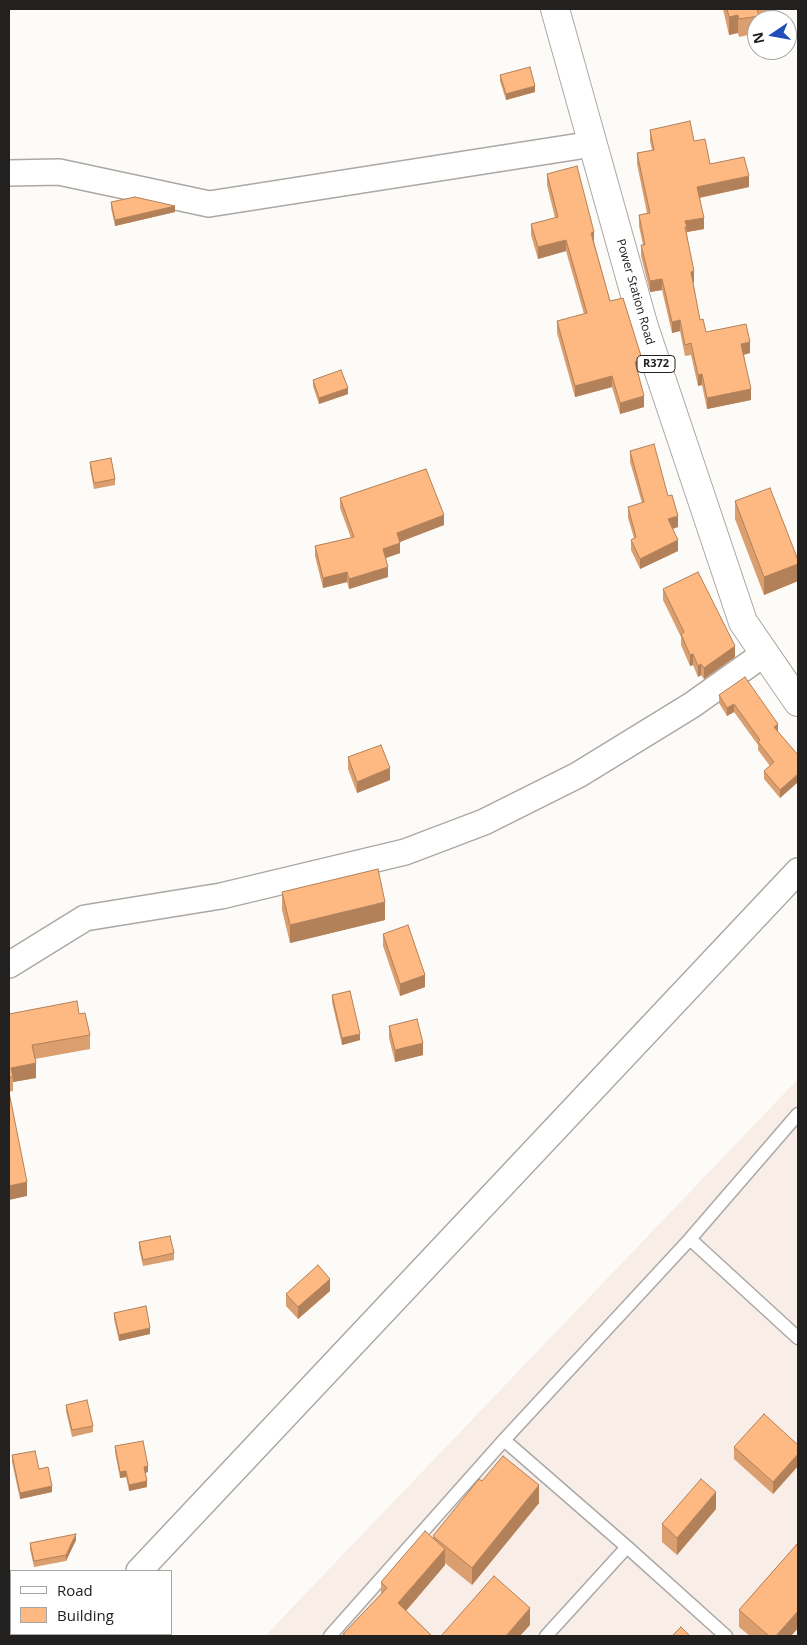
<!DOCTYPE html>
<style>
body{margin:0}
#map{position:relative;width:807px;height:1645px;overflow:hidden;background:#fdfbf8;font-family:"Open Sans",sans-serif}
canvas{display:block}
.frame{position:absolute;inset:0;border:10px solid #222120;pointer-events:none}
.legend{position:absolute;left:10px;top:1570px;width:162px;height:65px;box-sizing:border-box;background:#fff;border:1px solid #a7a6a6;margin:0;padding:6px 9px;list-style:none;font-size:15px;color:#222120}
.legend li{display:flex;align-items:center;gap:10px;height:25px}
.legend b{width:25px;border:1px solid #a7a6a6}
.north{position:absolute;left:747px;top:10px;width:50px;height:50px;box-sizing:border-box;background:#fff;border:1px solid #a7a6a6;border-radius:50%;rotate:258deg;font-size:14px;font-weight:700;line-height:20px;text-align:center;color:#222120}
.north::after{content:'';display:block;margin:auto;width:18px;height:22px;background:#214dba;clip-path:polygon(50% 0,100% 100%,50% 72%,0 100%)}
</style>
<div id="map">
<canvas width="807" height="1645"></canvas>
<div class="frame"></div>
<ul class="legend">
<li><b style="height:6px;background:#fff"></b>Road</li>
<li><b style="height:14px;background:#feb881"></b>Building</li>
</ul>
<div class="north">N</div>
</div>
<script>
const c = document.querySelector('canvas').getContext('2d');
c.lineJoin = 'round';
function fillPath(path, color) {
  c.fillStyle = color;
  c.fill(path, 'evenodd');
}
function shape(rows) {
  const path = new Path2D();
  for (const r of rows) {
    path.moveTo(r[0], r[1]);
    for (let i = 2; i < r.length; i += 2) path.lineTo(r[i], r[i + 1]);
  }
  return path;
}
function trace(path, color, width, dash) {
  c.strokeStyle = color;
  c.lineWidth = width;
  c.lineCap = dash ? 'butt' : 'round';
  c.setLineDash(dash || []);
  c.stroke(path);
}
function drawText(font, color, halo, rows, align = 'center') {
  c.font = font + ' "Open Sans",sans-serif';
  c.lineWidth = 4;
  c.setLineDash([]);
  c.textBaseline = 'middle';
  c.strokeStyle = halo;
  c.fillStyle = color;
  for (const [text, x, y, turn = 0] of rows) {
    c.save();
    c.translate(x, y);
    c.rotate((+turn || 0) * Math.PI / 180);
    c.textAlign = isNaN(turn) ? turn : align;
    if (halo) c.strokeText(text, 0, 0);
    c.fillText(text, 0, 0);
    c.restore();
  }
}
fillPath(shape([
 [798,1079,798,1636,265,1636]
]), '#f8eee7');
const service = shape([
 [690,1239,798,1338],
 [504,1440,627,1547,726,1636],
 [330,1636,504,1440,690,1239,798,1114],
 [546,1636,627,1547]
]);
const minor = shape([
 [9,173,59,172,209,204,593,144],
 [9,965,85,918,221,896,405,852,484,822,578,775,692,705,765,653],
 [139,1571,798,871],
 [77,1636,79,1634]
]);
const primary = shape([
 [555,9,644,327,743,622,798,702]
]);
trace(service, '#aba8a6', 15);
trace(minor, '#aba8a6', 28);
trace(primary, '#aba8a6', 30);
trace(service, '#fff', 12);
trace(minor, '#fff', 25);
trace(primary, '#fff', 28);
fillPath(shape([
 [723,9,772,9,772,20,757,20,757,33,739,37,738,33,729,35],
 [500,75,535,92,506,100,500,81],
 [650,130,694,141,710,164,749,187,700,198,704,229,687,232,687,234,694,282,693,283,700,320,706,332,750,353,744,355,751,400,707,409,702,385,698,386,691,355,685,356,680,331,672,333,662,290,650,292,641,256,641,245,643,245,639,226,639,215,647,213,637,164,637,153,652,150,650,141],
 [547,174,594,242,610,301,642,371,637,372,644,407,620,414,612,387,575,397,557,333,557,321,584,314,566,251,538,259,531,235,531,224,555,218,547,185],
 [111,202,175,212,115,226,111,208],
 [313,380,348,394,319,404,313,386],
 [630,451,668,496,678,527,673,529,678,551,640,569,631,550,631,540,634,538,628,518,628,507,642,503,630,462],
 [90,462,115,479,115,485,94,489,90,468],
 [340,498,444,525,400,542,400,553,386,558,388,577,349,589,347,582,323,588,315,556,315,546,351,538,340,508],
 [735,501,798,560,798,581,764,595,735,519],
 [663,589,735,657,704,679,701,675,698,677,693,665,690,666,681,645,681,637,663,600],
 [719,695,778,732,798,755,798,782,780,798,764,779,764,771,770,766,758,750,758,745,734,712,727,716,719,703],
 [348,757,390,780,357,793,348,769],
 [282,892,385,920,290,943,282,910],
 [383,934,425,987,400,996,383,946],
 [332,995,360,1040,342,1045,332,1002],
 [9,1014,79,1014,90,1035,90,1049,35,1059,36,1078,13,1082,13,1091,9,1092],
 [389,1026,423,1055,395,1062,389,1038],
 [139,1242,174,1253,174,1260,143,1266,139,1248],
 [330,1291,298,1319,286,1306,286,1294],
 [114,1313,150,1334,119,1341,114,1319],
 [66,1405,93,1426,93,1432,72,1437,66,1411],
 [798,1445,798,1466,773,1494,734,1459,734,1447],
 [115,1446,148,1472,145,1473,147,1487,129,1491,126,1477,120,1478,115,1452],
 [12,1455,39,1469,52,1492,20,1499,12,1462],
 [482,1481,539,1503,472,1585,445,1563,445,1565,406,1611,432,1636,343,1636,343,1634,381,1594,381,1582,433,1538,433,1536],
 [716,1509,677,1555,662,1542,662,1524],
 [76,1540,66,1561,34,1567,30,1549,30,1543],
 [798,1543,798,1628,791,1636,750,1636,739,1627,739,1610]
]), '#da9e6f');
fillPath(shape([
 [738,15,738,33,729,35,729,17],
 [535,86,535,92,506,100,506,94],
 [749,176,749,187,697,198,697,187],
 [175,206,175,212,115,226,115,220],
 [704,218,704,229,687,232,685,221],
 [594,232,594,243,591,233],
 [566,240,566,251,538,259,538,247],
 [694,271,694,282,691,283,691,272],
 [662,279,662,290,650,292,650,281],
 [680,320,680,331,672,333,672,322],
 [750,342,750,353,741,355,741,344],
 [642,359,642,371,635,373,635,362],
 [702,374,702,385,698,386,698,375],
 [612,376,612,387,575,397,575,386],
 [348,388,348,394,319,404,319,398],
 [751,389,751,400,707,409,707,398],
 [644,396,644,407,620,414,620,403],
 [444,515,444,525,397,543,397,533],
 [678,516,678,527,668,530,668,519],
 [678,540,678,551,640,569,640,559],
 [400,543,400,553,383,559,383,549],
 [798,564,798,581,764,595,764,577],
 [388,567,388,577,349,589,349,579],
 [347,572,347,582,323,588,323,578],
 [735,646,735,657,704,679,704,668],
 [693,654,693,665,690,666,690,655],
 [701,664,701,675,698,677,698,666],
 [734,704,734,712,727,716,727,708],
 [778,724,778,732,774,727],
 [390,768,390,780,357,793,357,782],
 [798,774,798,782,780,798,780,790],
 [385,902,385,920,290,943,290,925],
 [425,975,425,987,400,996,400,984],
 [360,1034,360,1040,342,1045,342,1038],
 [423,1043,423,1055,395,1062,395,1050],
 [36,1063,36,1078,13,1082,13,1077,11,1068],
 [27,1182,27,1196,9,1200,9,1186],
 [330,1279,330,1291,298,1319,298,1307],
 [150,1328,150,1334,119,1341,119,1335],
 [798,1454,798,1466,773,1494,773,1482],
 [148,1466,148,1472,144,1473,144,1467],
 [126,1471,126,1477,120,1478,120,1472],
 [147,1481,147,1487,129,1491,129,1485],
 [539,1485,539,1503,472,1585,472,1568],
 [52,1486,52,1492,20,1499,20,1493],
 [716,1492,716,1509,677,1555,677,1538],
 [76,1534,76,1540,66,1561,66,1555],
 [445,1549,445,1565,398,1620,398,1603],
 [530,1608,530,1625,520,1636,506,1636],
 [798,1611,798,1628,791,1636,776,1636]
]), '#b2815a');
const building = shape([
 [727,9,757,9,759,16,739,19,738,15,729,17,727,9],
 [530,67,535,86,506,94,500,75,530,67],
 [690,121,694,141,705,139,710,164,744,157,749,176,697,187,704,218,685,221,687,227,685,227,694,271,691,272,700,320,703,319,706,332,746,324,750,342,741,344,751,389,707,398,702,374,698,375,691,343,685,345,680,320,672,322,662,279,650,281,641,245,645,245,639,215,650,213,637,153,654,150,650,130,690,121],
 [577,166,594,232,591,233,610,301,623,298,642,359,635,362,644,396,620,403,612,376,575,386,557,321,587,313,566,240,538,247,531,224,558,217,547,174,577,166],
 [135,197,175,206,115,220,111,202,135,197],
 [341,370,348,388,319,398,313,380,341,370],
 [654,444,668,496,672,495,678,516,668,519,678,540,640,559,631,540,636,537,628,507,644,502,630,451,654,444],
 [111,458,115,479,94,483,90,462,111,458],
 [426,469,444,515,397,533,400,543,383,549,388,567,349,579,347,572,323,578,315,546,354,537,340,498,426,469],
 [770,488,798,560,798,564,764,577,735,501,770,488],
 [698,572,735,646,704,668,701,664,698,666,693,654,690,655,681,634,684,632,663,589,698,572],
 [745,677,778,724,774,727,798,755,798,774,780,790,764,771,774,762,758,742,760,740,734,704,727,708,719,695,745,677],
 [381,745,390,768,357,782,348,757,381,745],
 [378,869,385,902,290,925,282,892,378,869],
 [408,925,425,975,400,984,383,934,408,925],
 [350,991,360,1034,342,1038,332,995,350,991],
 [77,1001,79,1014,85,1013,90,1035,32,1045,36,1063,11,1068,13,1077,9,1077,9,1014,77,1001],
 [417,1019,423,1043,395,1050,389,1026,417,1019],
 [9,1092,27,1182,9,1186,9,1092],
 [170,1236,174,1253,143,1260,139,1242,170,1236],
 [318,1265,330,1279,298,1307,286,1294,318,1265],
 [146,1306,150,1328,119,1335,114,1313,146,1306],
 [87,1400,93,1426,72,1430,66,1405,87,1400],
 [764,1414,798,1445,798,1454,773,1482,734,1447,764,1414],
 [143,1441,148,1466,144,1467,147,1481,129,1485,126,1471,120,1472,115,1446,143,1441],
 [35,1451,39,1469,48,1467,52,1486,20,1493,12,1455,35,1451],
 [503,1456,539,1485,472,1568,433,1536,479,1479,482,1481,503,1456],
 [701,1479,716,1492,677,1538,662,1524,701,1479],
 [425,1531,445,1549,398,1603,432,1636,346,1636,343,1634,387,1588,381,1582,425,1531],
 [76,1534,66,1555,34,1561,30,1543,76,1534],
 [798,1543,798,1611,776,1636,769,1636,739,1610,798,1543],
 [494,1576,530,1608,506,1636,441,1636,494,1576],
 [681,1627,690,1636,672,1636,681,1627]
]);
fillPath(building, '#feb881');
trace(building, '#b2815a', 1);
for (const [x, y, w] of [
 [656,364,38]
]) {
  const box = new Path2D();
  box.roundRect(x - w / 2, y - 8.5, w, 17, 4);
  c.fillStyle = '#fff';
  c.fill(box);
  trace(box, '#222120', 1);
}
drawText('bold 11px', '#222120', null, [
 ["R372",656,364]
]);
drawText('12px', '#222120', '#fff', [
 ["Power Station Road",635,292,74]
]);
</script>
